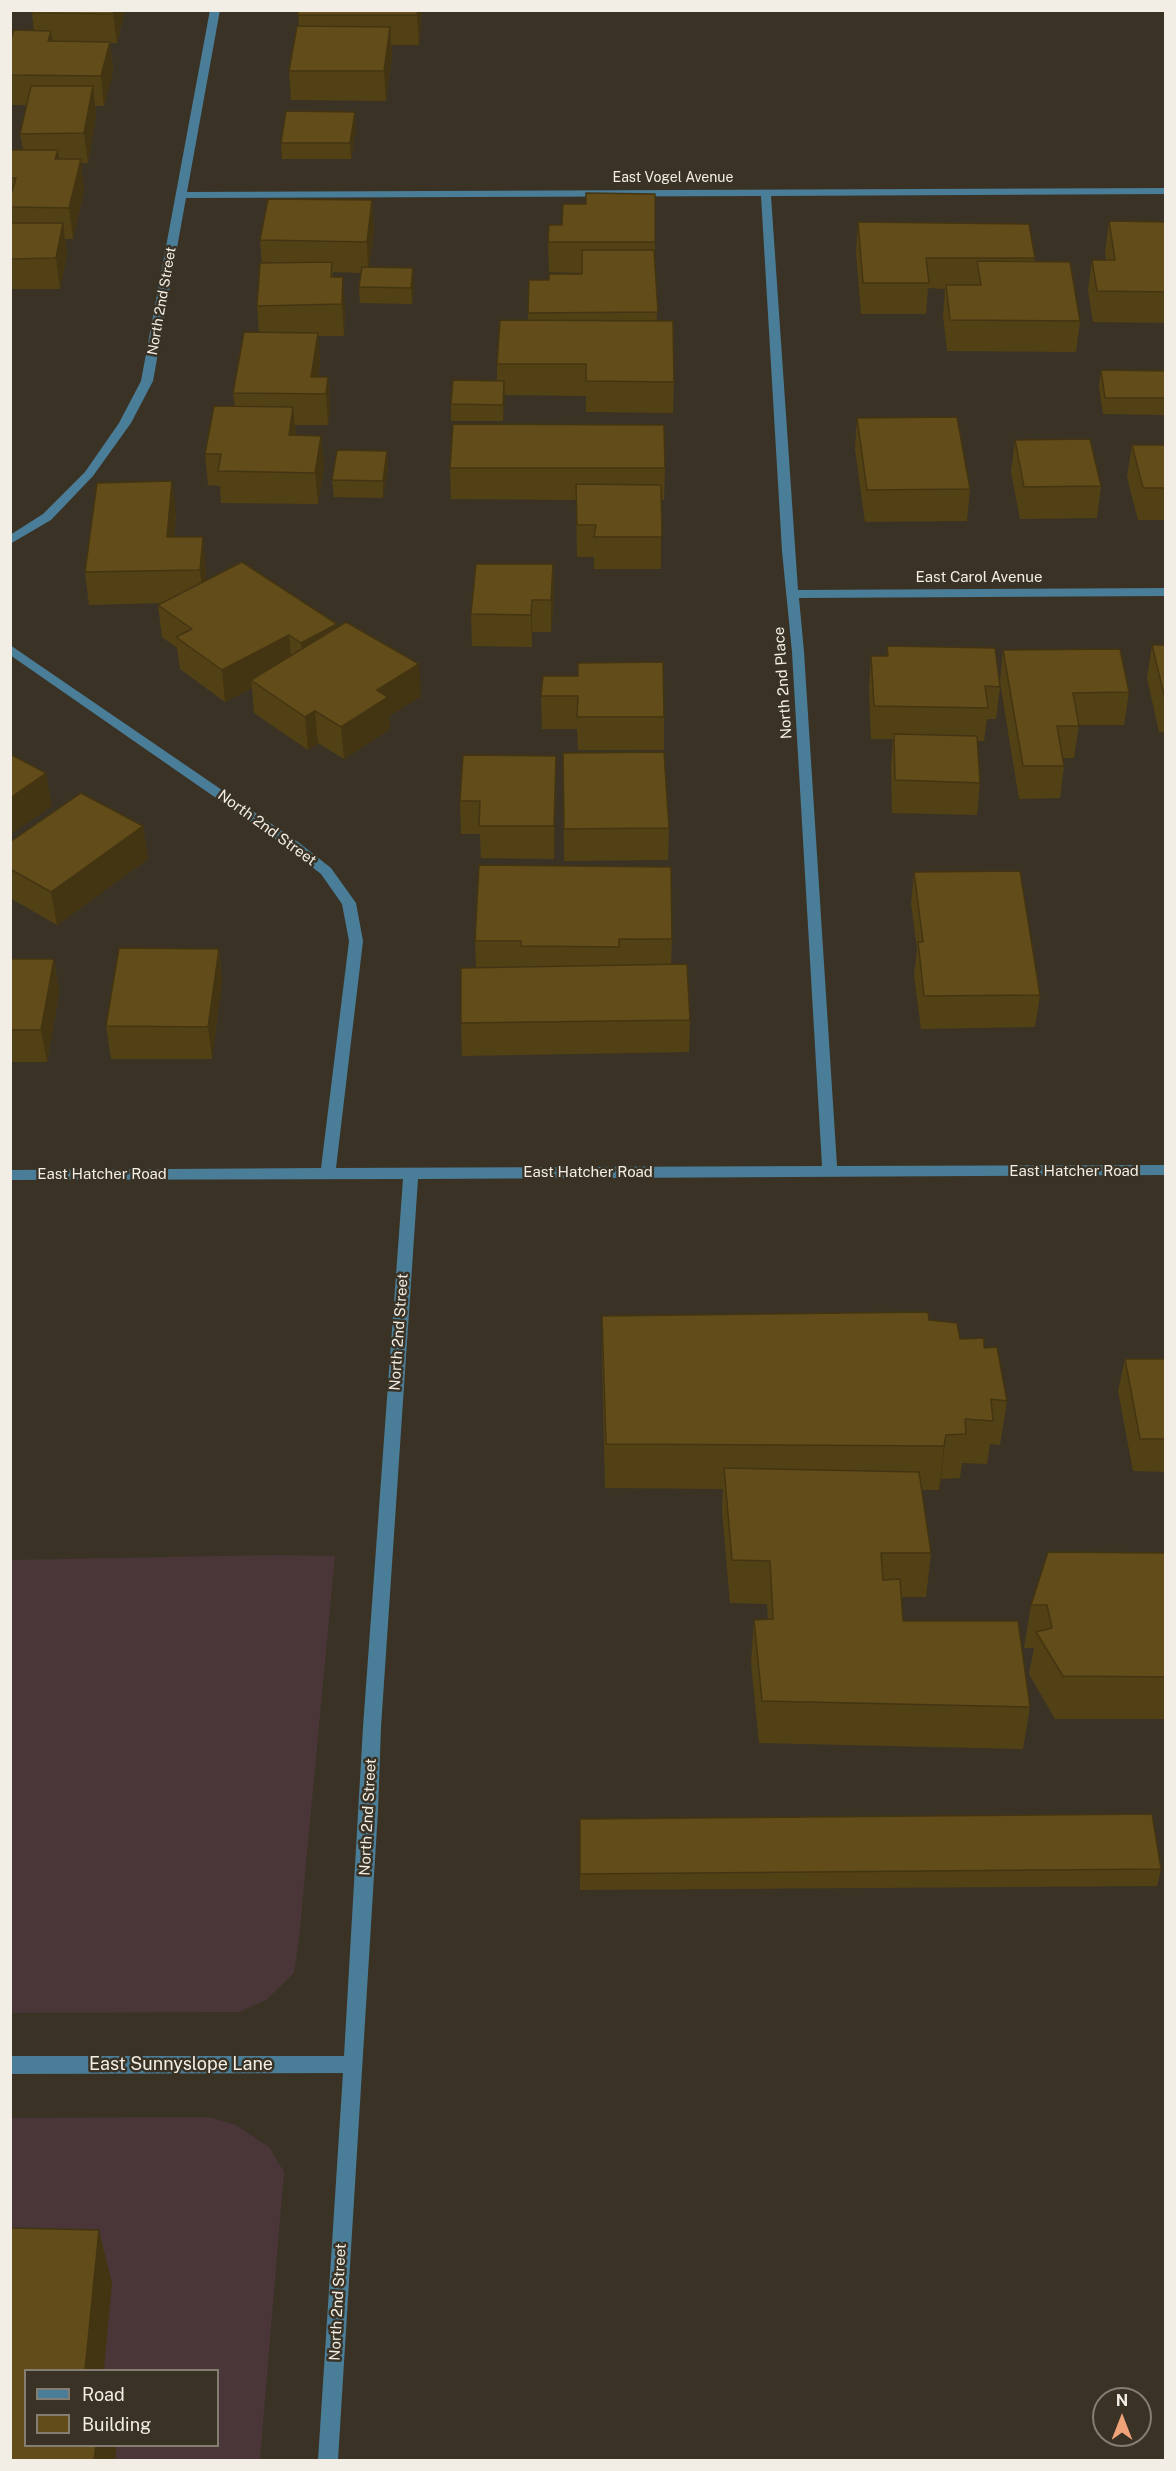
<!DOCTYPE html>
<style>
body{margin:0}
#map{position:relative;width:1176px;height:2471px;overflow:hidden;background:#3a3325;font-family:"Public Sans",sans-serif}
canvas{display:block}
.frame{position:absolute;inset:0;border:12px solid #f2eee5;pointer-events:none}
.legend{position:absolute;left:24px;top:2369px;width:195px;height:78px;box-sizing:border-box;background:#3a3325;border:2px solid #847e72;margin:0;padding:8px 10px;list-style:none;font-size:18px;color:#f2eee5}
.legend li{display:flex;align-items:center;gap:12px;height:30px}
.legend b{width:30px;border:2px solid #847e72}
.north{position:absolute;left:1092px;top:2387px;width:60px;height:60px;box-sizing:border-box;background:#3a3325;border:2px solid #847e72;border-radius:50%;rotate:0deg;font-size:16px;font-weight:700;line-height:24px;text-align:center;color:#f2eee5}
.north::after{content:'';display:block;margin:auto;width:21px;height:27px;background:#f0a279;clip-path:polygon(50% 0,100% 100%,50% 72%,0 100%)}
</style>
<div id="map">
<canvas width="1176" height="2471"></canvas>
<div class="frame"></div>
<ul class="legend">
<li><b style="height:8px;background:#4a7d97"></b>Road</li>
<li><b style="height:16px;background:#614c1a"></b>Building</li>
</ul>
<div class="north">N</div>
</div>
<script>
const c = document.querySelector('canvas').getContext('2d');
c.lineJoin = 'round';
function fillPath(path, color) {
  c.fillStyle = color;
  c.fill(path, 'evenodd');
}
function shape(rows) {
  const path = new Path2D();
  for (const r of rows) {
    path.moveTo(r[0], r[1]);
    for (let i = 2; i < r.length; i += 2) path.lineTo(r[i], r[i + 1]);
  }
  return path;
}
function trace(path, color, width, dash) {
  c.strokeStyle = color;
  c.lineWidth = width;
  c.lineCap = dash ? 'butt' : 'round';
  c.setLineDash(dash || []);
  c.stroke(path);
}
function drawText(font, color, halo, rows, align = 'center') {
  c.font = font + ' "Public Sans",sans-serif';
  c.lineWidth = 5;
  c.setLineDash([]);
  c.textBaseline = 'middle';
  c.strokeStyle = halo;
  c.fillStyle = color;
  for (const [text, x, y, turn = 0] of rows) {
    c.save();
    c.translate(x, y);
    c.rotate((+turn || 0) * Math.PI / 180);
    c.textAlign = isNaN(turn) ? turn : align;
    if (halo) c.strokeText(text, 0, 0);
    c.fillText(text, 0, 0);
    c.restore();
  }
}
fillPath(shape([
 [276,1555,335,1556,299,1938,294,1973,266,2000,239,2012,11,2013,11,1560],
 [209,2117,236,2125,269,2147,284,2172,260,2460,11,2460,10,2118],
 [26,2370,218,2370,218,2446,26,2446]
]), '#4a3638');
fillPath(shape([
 [210,10,220,10,187,192,1166,188,1166,194,771,196,798,590,1166,588,1166,596,799,598,804,652,837,1166,1166,1165,1166,1175,418,1179,381,1727,378,1811,338,2460,318,2460,343,2073,10,2074,10,2056,344,2056,363,1727,403,1179,10,1180,10,1170,321,1168,349,941,342,904,321,874,288,848,10,655,10,645,298,842,331,868,356,903,363,941,336,1168,822,1166,792,652,782,551,761,196,186,198,153,381,131,423,93,476,51,520,10,544,10,535,43,514,85,472,119,423,141,381,210,10]
]), '#4a7d97');
fillPath(shape([
 [33,10,125,10,117,43,110,43,113,71,104,106,95,106,96,116,88,163,81,163,84,190,73,239,65,239,67,254,60,289,10,289,10,150,23,150,20,134,27,105,10,105,10,43,34,31,32,13],
 [298,10,422,10,419,45,391,45,392,57,386,101,291,100,289,71,299,26],
 [356,128,351,159,282,159,281,143],
 [655,194,655,262,657,321,674,382,673,413,586,412,586,396,505,395,503,421,451,421,451,404,497,381,497,364,528,320,529,280,549,280,582,274,582,273,549,272,548,242,562,225,586,204],
 [372,200,374,231,369,268,414,285,412,304,360,303,359,287,362,273,333,272,333,277,345,308,344,336,318,336,320,364,318,377,328,377,330,408,328,425,295,425,296,435,321,436,324,467,318,504,221,503,220,486,208,485,205,454,235,407,233,393,259,332,257,306,262,263,260,240],
 [1109,221,1166,222,1166,323,1093,322,1088,290,1092,260,1106,260,1105,252],
 [858,222,1035,258,1034,262,1080,321,1076,352,947,351,943,316,945,289,928,288,926,314,861,314,856,253],
 [1101,370,1166,371,1166,415,1103,414,1099,387],
 [857,418,970,489,967,521,865,522,855,449],
 [1015,440,1101,486,1097,518,1020,519,1011,472],
 [1132,445,1166,445,1166,520,1138,520,1127,477],
 [387,451,388,468,383,498,334,497,332,480],
 [450,468,665,468,664,500,661,500,661,569,594,569,594,557,577,557,576,500,451,499],
 [176,513,174,537,206,569,205,581,337,624,337,628,421,696,389,716,390,729,344,759,318,743,308,750,254,713,252,688,225,702,180,669,177,648,162,637,158,605,162,603,89,605,85,572],
 [553,564,554,596,551,632,532,632,532,647,472,646,471,614],
 [1152,645,1166,645,1166,732,1159,732,1147,678],
 [887,646,1000,687,996,719,987,719,984,741,977,741,980,783,977,815,892,813,891,766,893,739,871,739,869,688,871,656,887,656],
 [1003,650,1129,692,1124,725,1079,725,1074,758,1063,758,1064,766,1060,798,1019,799,1000,682],
 [578,676,664,717,664,750,578,750,577,729,542,729,541,696],
 [563,753,669,828,668,860,564,861],
 [556,756,554,859,481,858,480,834,461,834,460,801],
 [143,826,148,859,57,925,10,898,10,842],
 [914,872,1040,995,1035,1027,921,1029,914,975,917,949,911,904],
 [672,939,671,964,690,1020,689,1052,462,1056,461,1023,476,967,475,941],
 [219,949,222,982,212,1059,111,1059,106,1026],
 [10,959,54,959,59,992,47,1062,10,1062],
 [602,1316,929,1320,960,1339,984,1348,1007,1401,1000,1445,990,1444,987,1464,962,1463,960,1478,941,1479,939,1490,922,1490,931,1553,926,1597,901,1597,903,1621,1030,1707,1023,1749,759,1743,751,1663,754,1620,768,1620,767,1604,730,1603,722,1511,723,1489,605,1488,602,1360],
 [1125,1359,1166,1359,1166,1472,1133,1471,1118,1391],
 [1166,1553,1166,1719,1055,1719,1029,1674,1034,1648,1024,1648,1031,1605],
 [580,1819,1161,1869,1157,1886,580,1890]
]), '#534116');
fillPath(shape([
 [114,10,125,10,117,43,113,14],
 [418,10,422,10,419,45,417,15],
 [390,27,392,57,386,101,384,71],
 [51,31,55,60,48,41],
 [110,42,113,71,104,106,101,76],
 [93,86,96,116,88,163,84,133],
 [355,112,356,128,351,159,350,143],
 [58,150,62,180,55,159],
 [81,159,84,190,73,239,69,208],
 [372,200,374,231,368,273,367,242],
 [63,223,67,254,60,289,56,258],
 [413,268,414,285,412,304,411,288],
 [343,277,345,308,344,336,342,304],
 [318,333,320,364,315,394,311,377],
 [328,377,330,408,328,425,326,394],
 [504,381,505,398,503,421,503,405],
 [293,407,296,439,289,435],
 [321,436,324,467,318,504,315,473],
 [387,451,388,468,383,498,383,481],
 [172,481,176,513,171,569,167,537],
 [203,537,206,569,203,602,200,570],
 [553,564,554,596,551,632,551,600],
 [532,600,532,647,531,615],
 [337,624,339,657,303,675,301,643],
 [289,635,292,667,251,680,252,688,225,702,222,670],
 [419,664,421,696,389,716,390,729,344,759,341,727,377,690],
 [315,711,318,743,308,750,305,717],
 [556,756,556,788,554,859,554,826],
 [46,773,52,806,10,835,10,798],
 [143,826,148,859,57,925,51,892],
 [219,949,222,982,212,1059,208,1027],
 [54,959,59,992,47,1062,41,1030],
 [946,1435,941,1479,939,1490,944,1446],
 [99,2230,112,2283,104,2370,85,2370],
 [96,2445,117,2445,115,2460,94,2460]
]), '#443512');
const building = shape([
 [33,10,114,10,113,14,32,13,33,10],
 [298,10,418,10,417,15,298,15,298,10],
 [297,26,390,27,384,71,289,71,297,26],
 [14,30,51,31,48,41,110,42,101,76,10,75,10,43,14,30],
 [31,86,93,86,84,133,20,134,31,86],
 [286,111,355,112,350,143,281,143,286,111],
 [10,150,58,150,55,159,81,159,69,208,10,207,10,198,16,178,10,178,10,150],
 [586,193,655,194,655,242,548,242,549,225,562,225,563,204,586,204,586,193],
 [268,199,372,200,367,242,260,240,268,199],
 [1109,221,1166,222,1166,292,1097,291,1092,260,1115,260,1109,221],
 [858,222,1029,224,1035,258,926,258,929,283,863,283,858,222],
 [10,223,63,223,56,258,10,259,10,223],
 [582,250,654,250,658,312,528,313,529,280,549,280,549,274,582,274,582,250],
 [977,261,1070,262,1080,321,950,320,946,285,981,285,977,261],
 [332,262,331,277,343,277,342,304,257,306,260,263,332,262],
 [362,267,413,268,411,288,359,287,362,267],
 [500,320,673,321,674,382,586,381,586,364,497,364,500,320],
 [244,332,318,333,311,377,328,377,326,394,233,393,244,332],
 [1101,370,1166,371,1166,398,1105,398,1101,370],
 [453,380,504,381,503,405,451,404,453,380],
 [214,406,293,407,289,435,321,436,315,473,218,471,221,454,205,454,214,406],
 [957,417,970,489,867,490,857,418,957,417],
 [453,424,664,425,665,468,450,468,453,424],
 [1090,439,1101,486,1024,487,1015,440,1090,439],
 [1132,445,1166,445,1166,488,1143,488,1132,445],
 [337,450,387,451,383,481,332,480,337,450],
 [172,481,167,537,203,537,200,570,85,572,97,483,172,481],
 [576,484,661,485,662,537,594,537,596,525,577,525,576,484],
 [242,562,337,624,301,643,289,635,222,670,176,637,192,629,158,605,242,562],
 [476,564,553,564,551,600,532,600,531,615,471,614,476,564],
 [346,622,419,664,377,690,388,697,341,727,315,711,305,717,251,680,346,622],
 [1152,645,1166,645,1166,699,1165,699,1152,645],
 [887,646,995,648,1000,687,985,686,988,708,874,706,871,656,888,656,887,646],
 [1120,649,1129,692,1073,693,1079,726,1057,726,1064,766,1023,766,1003,650,1120,649],
 [663,662,664,717,577,717,578,696,541,696,543,676,578,676,578,663,663,662],
 [894,734,977,736,980,783,895,780,894,734],
 [664,752,669,828,564,829,563,753,664,752],
 [10,754,46,773,10,798,10,754],
 [463,755,556,756,554,826,479,826,480,801,460,801,463,755],
 [81,793,143,826,51,892,10,869,10,842,81,793],
 [479,865,671,867,672,939,619,939,619,947,521,946,521,941,475,941,479,865],
 [1020,871,1040,995,924,996,918,942,923,942,914,872,1020,871],
 [119,948,219,949,208,1027,106,1026,119,948],
 [10,959,54,959,41,1030,10,1030,10,959],
 [687,964,690,1020,461,1023,461,968,687,964],
 [928,1312,929,1320,957,1323,960,1339,984,1338,984,1348,997,1347,1007,1401,991,1399,993,1421,965,1419,966,1434,946,1435,944,1446,606,1444,602,1316,928,1312],
 [1125,1359,1166,1359,1166,1439,1140,1439,1125,1359],
 [724,1468,919,1472,931,1553,881,1553,883,1580,900,1579,903,1621,1018,1621,1030,1707,762,1701,754,1620,773,1619,770,1561,732,1560,724,1468],
 [1048,1552,1166,1553,1166,1677,1063,1676,1036,1632,1052,1628,1047,1605,1031,1605,1048,1552],
 [1152,1814,1161,1869,580,1874,580,1819,1152,1814],
 [10,2228,99,2230,85,2370,26,2370,26,2445,96,2445,94,2460,10,2460,10,2228]
]);
fillPath(building, '#614c1a');
trace(building, '#443512', 1.5);
drawText('14px', '#f2eee5', '#3a3325', [
 ["East Vogel Avenue",673,178],
 ["North 2nd Street",162,301,-80]
]);
drawText('15px', '#f2eee5', '#3a3325', [
 ["East Carol Avenue",979,577],
 ["North 2nd Place",783,683,-94],
 ["North 2nd Street",267,828,36],
 ["East Hatcher Road",1074,1171],
 ["East Hatcher Road",588,1172],
 ["East Hatcher Road",102,1174],
 ["North 2nd Street",399,1332,-86],
 ["North 2nd Street",368,1817,-87],
 ["North 2nd Street",338,2302,-87]
]);
drawText('18px', '#f2eee5', '#3a3325', [
 ["East Sunnyslope Lane",181,2064]
]);
</script>
